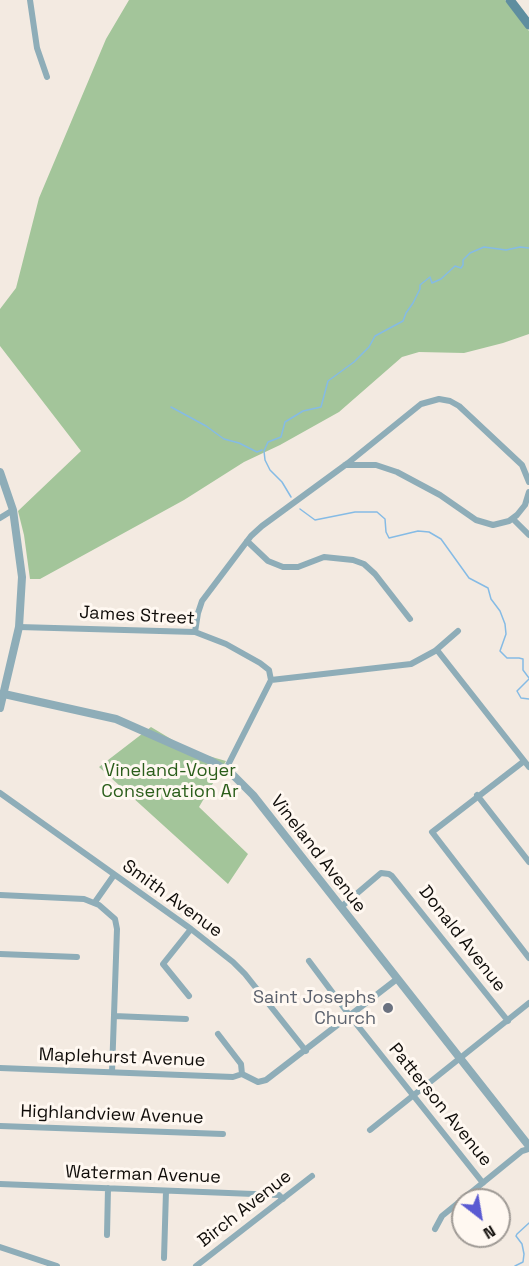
<!DOCTYPE html>
<style>
body{margin:0}
#map{position:relative;width:529px;height:1266px;overflow:hidden;background:#f3eae1;font-family:"Space Grotesk",sans-serif}
canvas{display:block}
.north{position:absolute;left:451px;top:1188px;width:60px;height:60px;box-sizing:border-box;background:#fff8f1;border:2px solid #9f9a95;border-radius:50%;rotate:149deg;font-size:16px;font-weight:700;line-height:24px;text-align:center;color:#100d0a}
.north::after{content:'';display:block;margin:auto;width:21px;height:27px;background:#5a5ad2;clip-path:polygon(50% 0,100% 100%,50% 72%,0 100%)}
</style>
<div id="map">
<canvas width="529" height="1266"></canvas>
<div class="north">N</div>
</div>
<script>
const c = document.querySelector('canvas').getContext('2d');
c.lineJoin = 'round';
function fillPath(path, color) {
  c.fillStyle = color;
  c.fill(path, 'evenodd');
}
function shape(rows) {
  const path = new Path2D();
  for (const r of rows) {
    path.moveTo(r[0], r[1]);
    for (let i = 2; i < r.length; i += 2) path.lineTo(r[i], r[i + 1]);
  }
  return path;
}
function trace(path, color, width, dash) {
  c.strokeStyle = color;
  c.lineWidth = width;
  c.lineCap = dash ? 'butt' : 'round';
  c.setLineDash(dash || []);
  c.stroke(path);
}
function drawText(font, color, halo, rows, align = 'center') {
  c.font = font + ' "Space Grotesk",sans-serif';
  c.lineWidth = 6;
  c.setLineDash([]);
  c.textBaseline = 'middle';
  c.strokeStyle = halo;
  c.fillStyle = color;
  for (const [text, x, y, turn = 0] of rows) {
    c.save();
    c.translate(x, y);
    c.rotate((+turn || 0) * Math.PI / 180);
    c.textAlign = isNaN(turn) ? turn : align;
    if (halo) c.strokeText(text, 0, 0);
    c.fillText(text, 0, 0);
    c.restore();
  }
}
fillPath(shape([
 [129,0,505,0,529,31,529,334,503,343,464,353,419,352,402,357,339,412,280,445,244,462,184,500,40,579,30,579,24,535,18,511,81,451,0,346,0,309,16,288,39,198,106,39],
 [151,727,191,751,226,761,199,807,248,854,228,884,99,767]
]), '#a3c59a');
trace(shape([
 [171,407,206,426,224,439,239,443,257,452,262,450],
 [291,497,282,482,270,470,265,460,264,451,268,442,281,437,285,422,303,411,321,407,328,381,354,362,369,347,375,336,403,321,406,313,413,303,420,289,420,285,430,277,432,283,441,279,455,266,461,268,463,265,463,260,470,253,484,247,506,250,520,247,529,248],
 [300,509,315,520,355,512,377,512,385,519,386,532,389,538,418,531,429,532,441,539,469,578,488,588,491,599,500,611,505,624,506,634,500,651,507,658,519,658,523,659,523,670,529,678],
 [529,679,517,691,521,698,529,699],
 [515,1266,523,1262,524,1254,522,1244,516,1236,517,1234,529,1223]
]), '#85bbe5', 1.5);
trace(shape([
 [30,0,37,48,47,77],
 [345,465,376,465,397,472,440,495,476,520,493,525,509,521,517,515,525,505,529,492],
 [0,518,13,510],
 [513,519,529,535],
 [247,541,268,561,283,567,298,567,324,557,353,560,364,564,375,574,410,619],
 [19,627,195,632,226,644,260,663,269,670,271,680],
 [195,632,198,613,202,601,251,536,262,526,348,463,421,404,439,399,450,401,459,406,522,465,529,482],
 [437,650,529,767],
 [524,761,432,832,529,958],
 [226,769,271,680,411,664,435,651,458,631],
 [0,793,191,929,233,962,245,974,306,1051],
 [477,795,529,862],
 [0,895,84,899,99,905,115,919,117,929,112,1072],
 [95,902,114,875],
 [341,907,381,873,389,874,392,876,508,1021],
 [0,954,77,957],
 [309,961,350,1016,483,1183],
 [189,996,163,964,191,929],
 [114,1016,186,1019],
 [218,1034,241,1064,242,1074],
 [0,1068,233,1077,242,1074],
 [242,1074,258,1082,266,1080,397,979],
 [0,1126,223,1134],
 [370,1130,529,1003],
 [0,1184,279,1195,283,1199],
 [435,1229,442,1216,522,1151,529,1149],
 [107,1235,108,1188],
 [0,1247,57,1266],
 [164,1258,166,1191],
 [196,1266,312,1176]
]), '#8eadb8', 6);
trace(shape([
 [0,472,13,510,22,577,19,627,0,708],
 [4,694,116,719,211,761,232,774,253,795,529,1146]
]), '#8eadb8', 8);
trace(shape([
 [510,0,529,25]
]), '#5f8e9f', 9);
for (const [x, y, r, color] of [
 [388,1008,6,"#6b7280"]
]) {
  const dot = new Path2D();
  dot.arc(x, y, r, 0, 2 * Math.PI);
  c.fillStyle = color;
  c.fill(dot);
  trace(dot, '#fff8f1', 2);
}
drawText('18px', '#100d0a', '#fff8f1', [
 ["James Street",137,616,3],
 ["Vineland Avenue",318,854,52],
 ["Smith Avenue",172,899,36],
 ["Donald Avenue",462,939,52],
 ["Maplehurst Avenue",122,1058,2],
 ["Patterson Avenue",440,1105,51],
 ["Highlandview Avenue",112,1115,2],
 ["Waterman Avenue",143,1175,2],
 ["Birch Avenue",245,1209,-38]
]);
drawText('18px', '#2b5e1b', '#fff8f1', [
 ["Vineland-Voyer",170,771],
 ["Conservation Ar",170,792]
]);
drawText('18px', '#5b616d', '#fff8f1', [
 ["Saint Josephs",376,998],
 ["Church",376,1019]
], 'right');
</script>
